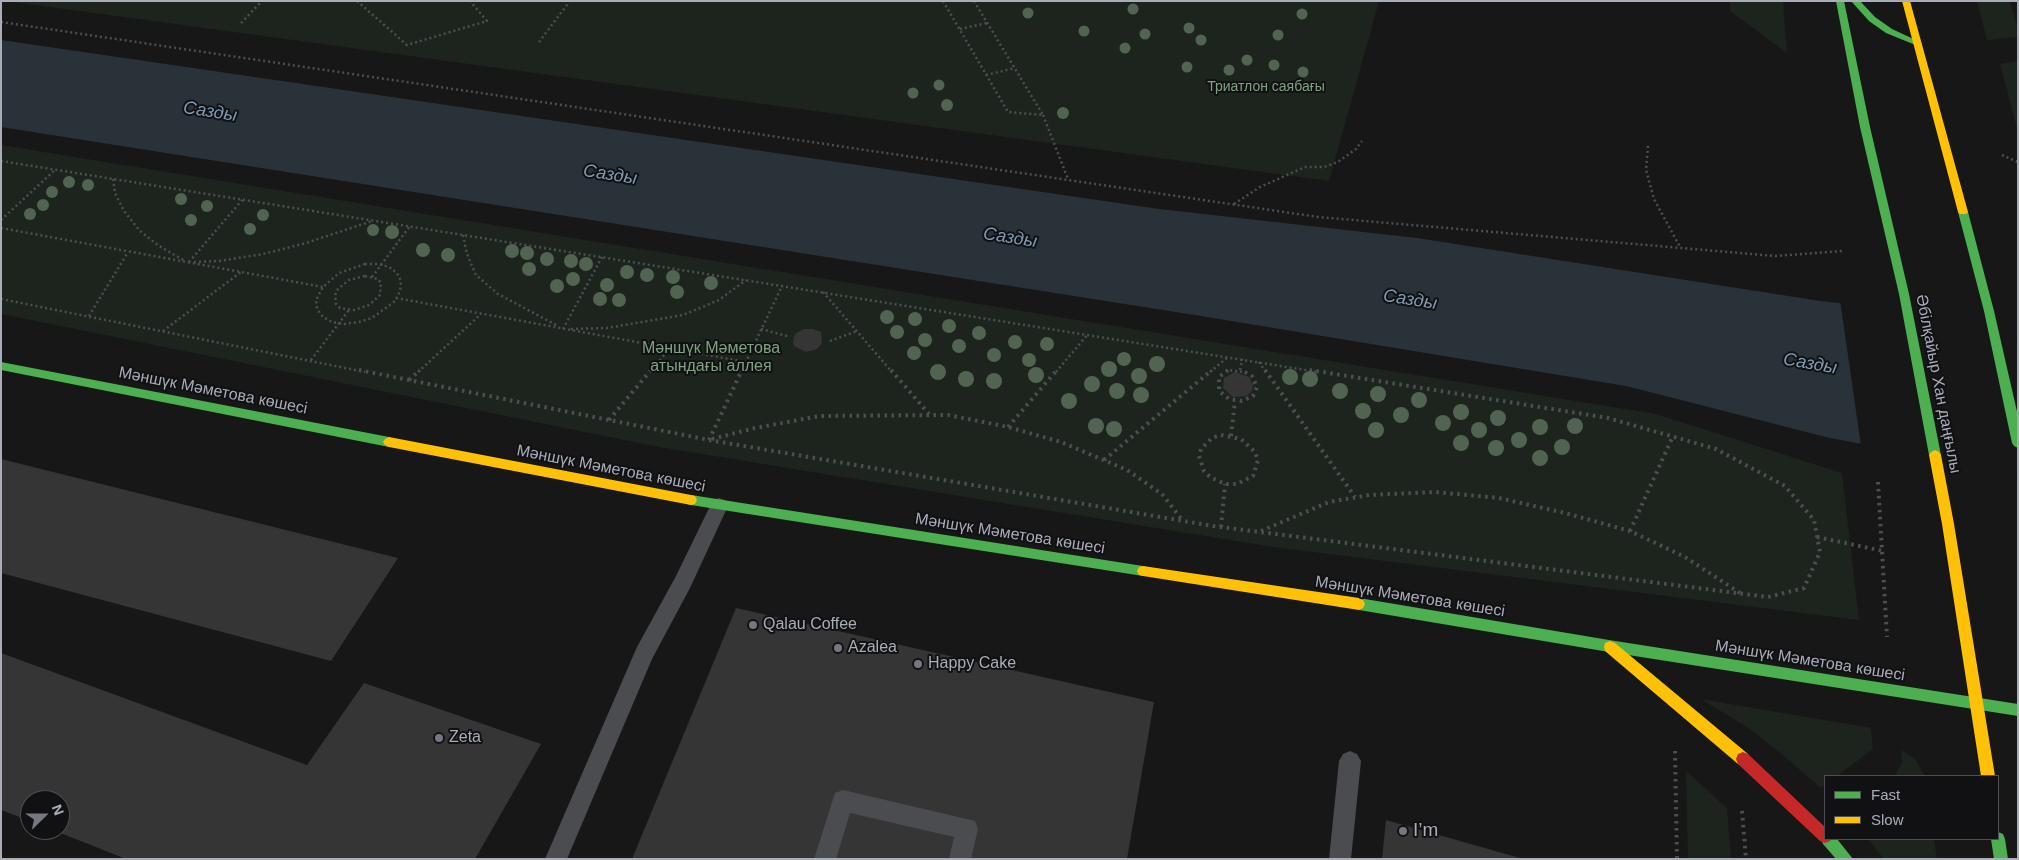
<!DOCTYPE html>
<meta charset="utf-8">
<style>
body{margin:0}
#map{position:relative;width:2019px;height:860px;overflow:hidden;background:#171717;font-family:Arial,sans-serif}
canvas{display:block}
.frame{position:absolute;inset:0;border:2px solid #a8adb8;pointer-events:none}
.legend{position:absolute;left:1824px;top:775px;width:175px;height:65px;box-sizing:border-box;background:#111113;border:1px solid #4d4f55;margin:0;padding:6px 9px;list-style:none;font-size:15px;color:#a8adb8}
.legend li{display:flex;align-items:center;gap:10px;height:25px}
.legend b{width:25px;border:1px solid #4d4f55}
.north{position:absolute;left:20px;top:790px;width:50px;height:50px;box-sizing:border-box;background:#111113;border:1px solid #4d4f55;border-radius:50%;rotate:68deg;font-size:14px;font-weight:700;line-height:20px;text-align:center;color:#a8adb8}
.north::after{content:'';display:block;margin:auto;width:18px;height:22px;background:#757880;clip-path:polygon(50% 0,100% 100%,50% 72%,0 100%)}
</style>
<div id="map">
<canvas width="2019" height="860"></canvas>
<div class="frame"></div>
<ul class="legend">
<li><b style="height:6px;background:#4caf50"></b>Fast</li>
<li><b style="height:6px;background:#ffc107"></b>Slow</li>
</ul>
<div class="north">N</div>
</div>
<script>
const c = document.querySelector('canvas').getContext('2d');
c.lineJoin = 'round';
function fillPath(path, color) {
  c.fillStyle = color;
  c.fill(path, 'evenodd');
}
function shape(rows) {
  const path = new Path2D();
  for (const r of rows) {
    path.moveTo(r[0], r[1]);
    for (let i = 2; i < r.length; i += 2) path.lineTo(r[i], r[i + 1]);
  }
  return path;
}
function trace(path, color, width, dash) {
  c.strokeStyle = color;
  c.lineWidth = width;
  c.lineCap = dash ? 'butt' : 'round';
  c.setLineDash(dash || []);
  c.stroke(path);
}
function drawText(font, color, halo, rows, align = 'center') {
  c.font = font + ' Arial,sans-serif';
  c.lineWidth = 4;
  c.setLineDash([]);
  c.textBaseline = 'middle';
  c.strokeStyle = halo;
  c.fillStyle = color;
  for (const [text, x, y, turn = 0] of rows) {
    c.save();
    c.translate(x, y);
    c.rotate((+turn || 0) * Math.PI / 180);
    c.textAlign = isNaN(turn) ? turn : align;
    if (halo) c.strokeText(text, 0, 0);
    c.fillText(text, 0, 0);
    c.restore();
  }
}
fillPath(shape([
 [6,1,1379,1,1329,181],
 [1730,1,1783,1,1787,53,1730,11],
 [1977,1,2010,1,2018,29,2018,37,1987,40],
 [2018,61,2018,132,2000,64],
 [1,145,1656,414,1842,473,1859,620,1273,547,659,447,1,314],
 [1701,699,1871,728,1873,749,1837,776,1825,776,1825,785,1821,788,1784,756,1750,729],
 [1901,750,1915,759,1925,776,1895,776,1902,762],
 [1686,771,1727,808,1731,859,1688,859],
 [1868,839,1934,839,1937,859,1884,859]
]), '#1d241e');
fillPath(shape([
 [1,40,1159,209,1417,238,1820,301,1868,306,2018,473,1830,438,1626,386,1201,316,1,127]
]), '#2a3239');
fillPath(shape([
 [1840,300,1869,303,2018,341,2018,475,1861,446]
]), '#171717');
fillPath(shape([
 [804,329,813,329,821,332,822,343,817,349,806,352,794,346,793,342,795,334],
 [1235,372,1249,377,1253,384,1252,391,1246,396,1233,397,1223,388,1224,378],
 [1,459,398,558,331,661,1,573],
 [736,608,1154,702,1127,859,632,859],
 [1,653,307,765,364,683,541,744,475,859,126,859,53,830,60,830,60,800,30,800,30,821,1,810],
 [1386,820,1520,858,1519,859,1382,859]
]), '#353536');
trace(shape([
 [357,1,407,45,487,21,470,1],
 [943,1,1008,112,1043,115,974,1],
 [1,22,1318,217,1775,256,1843,251],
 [241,23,262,1],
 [960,29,987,23],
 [539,42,570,1],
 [986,75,1015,68],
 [1043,115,1068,179],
 [1648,146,1646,170,1654,199,1680,247],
 [2002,155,2018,162],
 [1,161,1318,372],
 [113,179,115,193,124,211,140,231,159,246,185,261],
 [1234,204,1260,187,1305,167,1324,167,1338,162,1356,149,1362,141],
 [1,220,55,170],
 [1,228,323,287],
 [463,235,467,254,476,275,498,294,558,326],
 [189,262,243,199],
 [194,262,219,261,263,254,306,243,372,221],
 [365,264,378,264,389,267,397,273,401,281,400,291,395,301,372,318,359,322,344,324,332,322,323,317,317,309,316,300,323,287,339,273,365,264],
 [365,276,378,279,381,283,380,295,369,305,354,310,340,308,336,304,335,295,338,289,349,280,365,276],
 [372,277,410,226],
 [823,292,892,372],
 [396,298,746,362],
 [1,299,365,372],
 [89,316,128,252],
 [563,329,602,257],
 [571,329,607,328,683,315,719,300,746,280],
 [761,329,787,336],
 [163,331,241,272],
 [830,341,857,331],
 [311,360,349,310],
 [1259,362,1266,372],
 [1240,370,1242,359],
 [418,372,481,314],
 [650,372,670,348],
 [741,372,782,286],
 [1056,372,1088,334],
 [1210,372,1228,357],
 [1226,372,1228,370,1243,372]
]), '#4d4e52', 2.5, [2, 3]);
trace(shape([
 [359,370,709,440,1213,526,1768,597,1804,588,1820,552,1814,520,1785,486,1716,449,1608,418,1310,370],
 [891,370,929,414],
 [1228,370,1219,377,1219,391,1229,399,1242,401,1253,396,1257,387,1252,376,1241,370],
 [1265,370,1355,497],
 [409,380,420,370],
 [609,420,651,370],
 [1008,427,1057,370],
 [1221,435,1241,439,1255,452,1258,460,1253,476,1237,484,1225,484,1210,477,1204,471,1199,456,1201,449,1212,438,1221,435],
 [1231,436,1235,401],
 [712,439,755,428,820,416,948,415,1008,427,1061,442,1127,470,1162,494,1183,521],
 [709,440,742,370],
 [1104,460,1212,370],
 [1878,482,1887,637],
 [1221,527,1225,484],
 [1261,531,1329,502,1369,495,1435,492,1499,498,1565,513,1630,531,1685,557,1740,593],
 [1630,531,1673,436],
 [1817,537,1883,551],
 [1675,751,1677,859],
 [1742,811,1746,859]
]), '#4d4e52', 4, [2.5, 4.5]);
fillPath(shape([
 [719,498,725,500,728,506,690,588,652,659,567,859,545,859,637,647,676,576,713,500,719,498],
 [1350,751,1357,754,1361,761,1351,859,1329,859,1339,761,1343,754,1350,751],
 [843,790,975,821,978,829,971,859,949,859,954,837,850,813,836,859,814,859,835,793,843,790]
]), '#4b4c50');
fillPath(shape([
 [1836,1,1844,1,1870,127,1909,294,1941,455,1939,458,1935,460,1931,458,1929,455,1899,294,1860,127,1836,1],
 [1851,1,1860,1,1875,17,1892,29,1920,42,1919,44,1913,44,1886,33,1869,21,1851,1],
 [1963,209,1968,212,1994,311,2018,416,2018,448,2014,446,2012,443,1984,311,1958,212,1963,209],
 [1,362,389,437,393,439,395,442,393,445,389,447,1,370,1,362],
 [691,495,1143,566,1147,567,1149,571,1147,575,1143,576,691,505,687,504,685,500,687,496,691,495],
 [1359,598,1609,640,2018,704,2018,716,1609,652,1359,610,1355,608,1353,604,1355,600,1359,598],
 [1998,832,2003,834,2005,839,2008,859,1994,859,1991,839,1998,839,1998,832],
 [1825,833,1825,839,1837,839,1853,859,1836,859,1823,844,1821,839,1825,833]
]), '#4caf50');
fillPath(shape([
 [1902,1,1910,1,1968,212,1966,214,1960,214,1958,212,1902,1],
 [389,437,691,495,695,496,697,500,695,504,691,505,389,447,385,445,383,442,385,439,389,437],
 [1935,450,1939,452,1941,455,1954,524,1995,776,1981,776,1942,524,1929,455,1931,452,1935,450],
 [1143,566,1359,598,1363,600,1365,604,1363,608,1359,610,1143,576,1139,575,1137,571,1139,567,1143,566],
 [1610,641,1615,643,1748,754,1750,759,1748,764,1743,766,1738,764,1605,651,1604,647,1605,643,1610,641]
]), '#ffc107');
fillPath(shape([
 [1743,752,1748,754,1825,827,1825,839,1831,839,1830,841,1825,843,1820,841,1738,764,1736,759,1738,754,1743,752]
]), '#c62828');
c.fillStyle = '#506451';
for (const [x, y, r] of [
 [1133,9,5.5],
 [1028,13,5.5],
 [1302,14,5.5],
 [1189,28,5.5],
 [1084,31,5.5],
 [1145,34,5.5],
 [1278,35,5.5],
 [1201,40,5.5],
 [1125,48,5.5],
 [1247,60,5.5],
 [1274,65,5.5],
 [1187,67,5.5],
 [1229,70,5.5],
 [1303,72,5.5],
 [939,85,5.5],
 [913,93,5.5],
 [947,105,6],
 [1063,113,6],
 [69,182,6],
 [88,185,6],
 [52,192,6],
 [181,199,6],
 [43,205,6],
 [207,206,6],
 [30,214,6],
 [263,215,6],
 [191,220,6],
 [250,229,6],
 [373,230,6],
 [392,232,7],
 [423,250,7],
 [512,251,7],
 [527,253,7],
 [448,255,7],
 [547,259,7],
 [571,261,7],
 [586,264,7],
 [529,269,7],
 [627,272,7],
 [647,275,7],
 [673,277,7],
 [573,279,7],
 [711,283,7],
 [607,285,7],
 [557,286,7],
 [677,292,7],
 [600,299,7],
 [619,300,7],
 [887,317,7],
 [915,319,7],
 [949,326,7],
 [897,332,7],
 [979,333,7],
 [925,340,7],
 [1015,342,7],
 [1047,344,7],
 [959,346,7],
 [914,353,7],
 [994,355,7],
 [1124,359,7],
 [1029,360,7],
 [1157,364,8],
 [1109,369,8],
 [938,372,8],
 [1036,375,8],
 [1139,376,8],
 [1290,377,8],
 [966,379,8],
 [1310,379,8],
 [994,381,8],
 [1092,384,8],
 [1117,391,8],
 [1340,391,8],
 [1378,394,8],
 [1141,395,8],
 [1419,400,8],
 [1069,401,8],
 [1363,411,8],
 [1461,412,8],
 [1401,415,8],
 [1498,418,8],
 [1443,423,8],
 [1096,426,8],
 [1575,426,8],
 [1540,427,8],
 [1114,429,8],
 [1376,430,8],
 [1479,430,8],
 [1519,440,8],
 [1461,443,8],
 [1562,447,8],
 [1496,448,8],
 [1540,458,8]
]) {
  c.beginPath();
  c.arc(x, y, r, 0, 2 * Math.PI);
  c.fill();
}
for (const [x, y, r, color] of [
 [753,625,5,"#757880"],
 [838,648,5,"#757880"],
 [918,664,5,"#757880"],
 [439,738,5,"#757880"],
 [1403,831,5,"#757880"]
]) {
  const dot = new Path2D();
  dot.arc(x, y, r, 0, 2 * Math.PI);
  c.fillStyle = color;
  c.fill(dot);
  trace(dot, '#111113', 2);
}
drawText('14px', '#7fa381', '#111113', [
 ["Триатлон саябағы",1266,87]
]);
drawText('16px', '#7fa381', '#111113', [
 ["Мәншүк Мәметова",711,349],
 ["атындағы аллея",711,367]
]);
drawText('16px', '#a8adb8', '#111113', [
 ["Әбілқайыр Хан даңғылы",1938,384,79],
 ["Мәншүк Мәметова көшесі",213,391,11],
 ["Мәншүк Мәметова көшесі",611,469,11],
 ["Мәншүк Мәметова көшесі",1010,534,9],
 ["Мәншүк Мәметова көшесі",1410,597,9],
 ["Мәншүк Мәметова көшесі",1810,661,9]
]);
drawText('16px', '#a8adb8', '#111113', [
 ["Qalau Coffee",763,625],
 ["Azalea",848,648],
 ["Happy Cake",928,664],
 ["Zeta",449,738]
], 'left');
drawText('italic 18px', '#7f9bb3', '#111113', [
 ["Сазды",210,112,9],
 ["Сазды",610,175,9],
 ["Сазды",1010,238,9],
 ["Сазды",1410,300,9],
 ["Сазды",1810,364,10]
]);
drawText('19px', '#a8adb8', '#111113', [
 ["I’m",1413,831]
], 'left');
</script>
